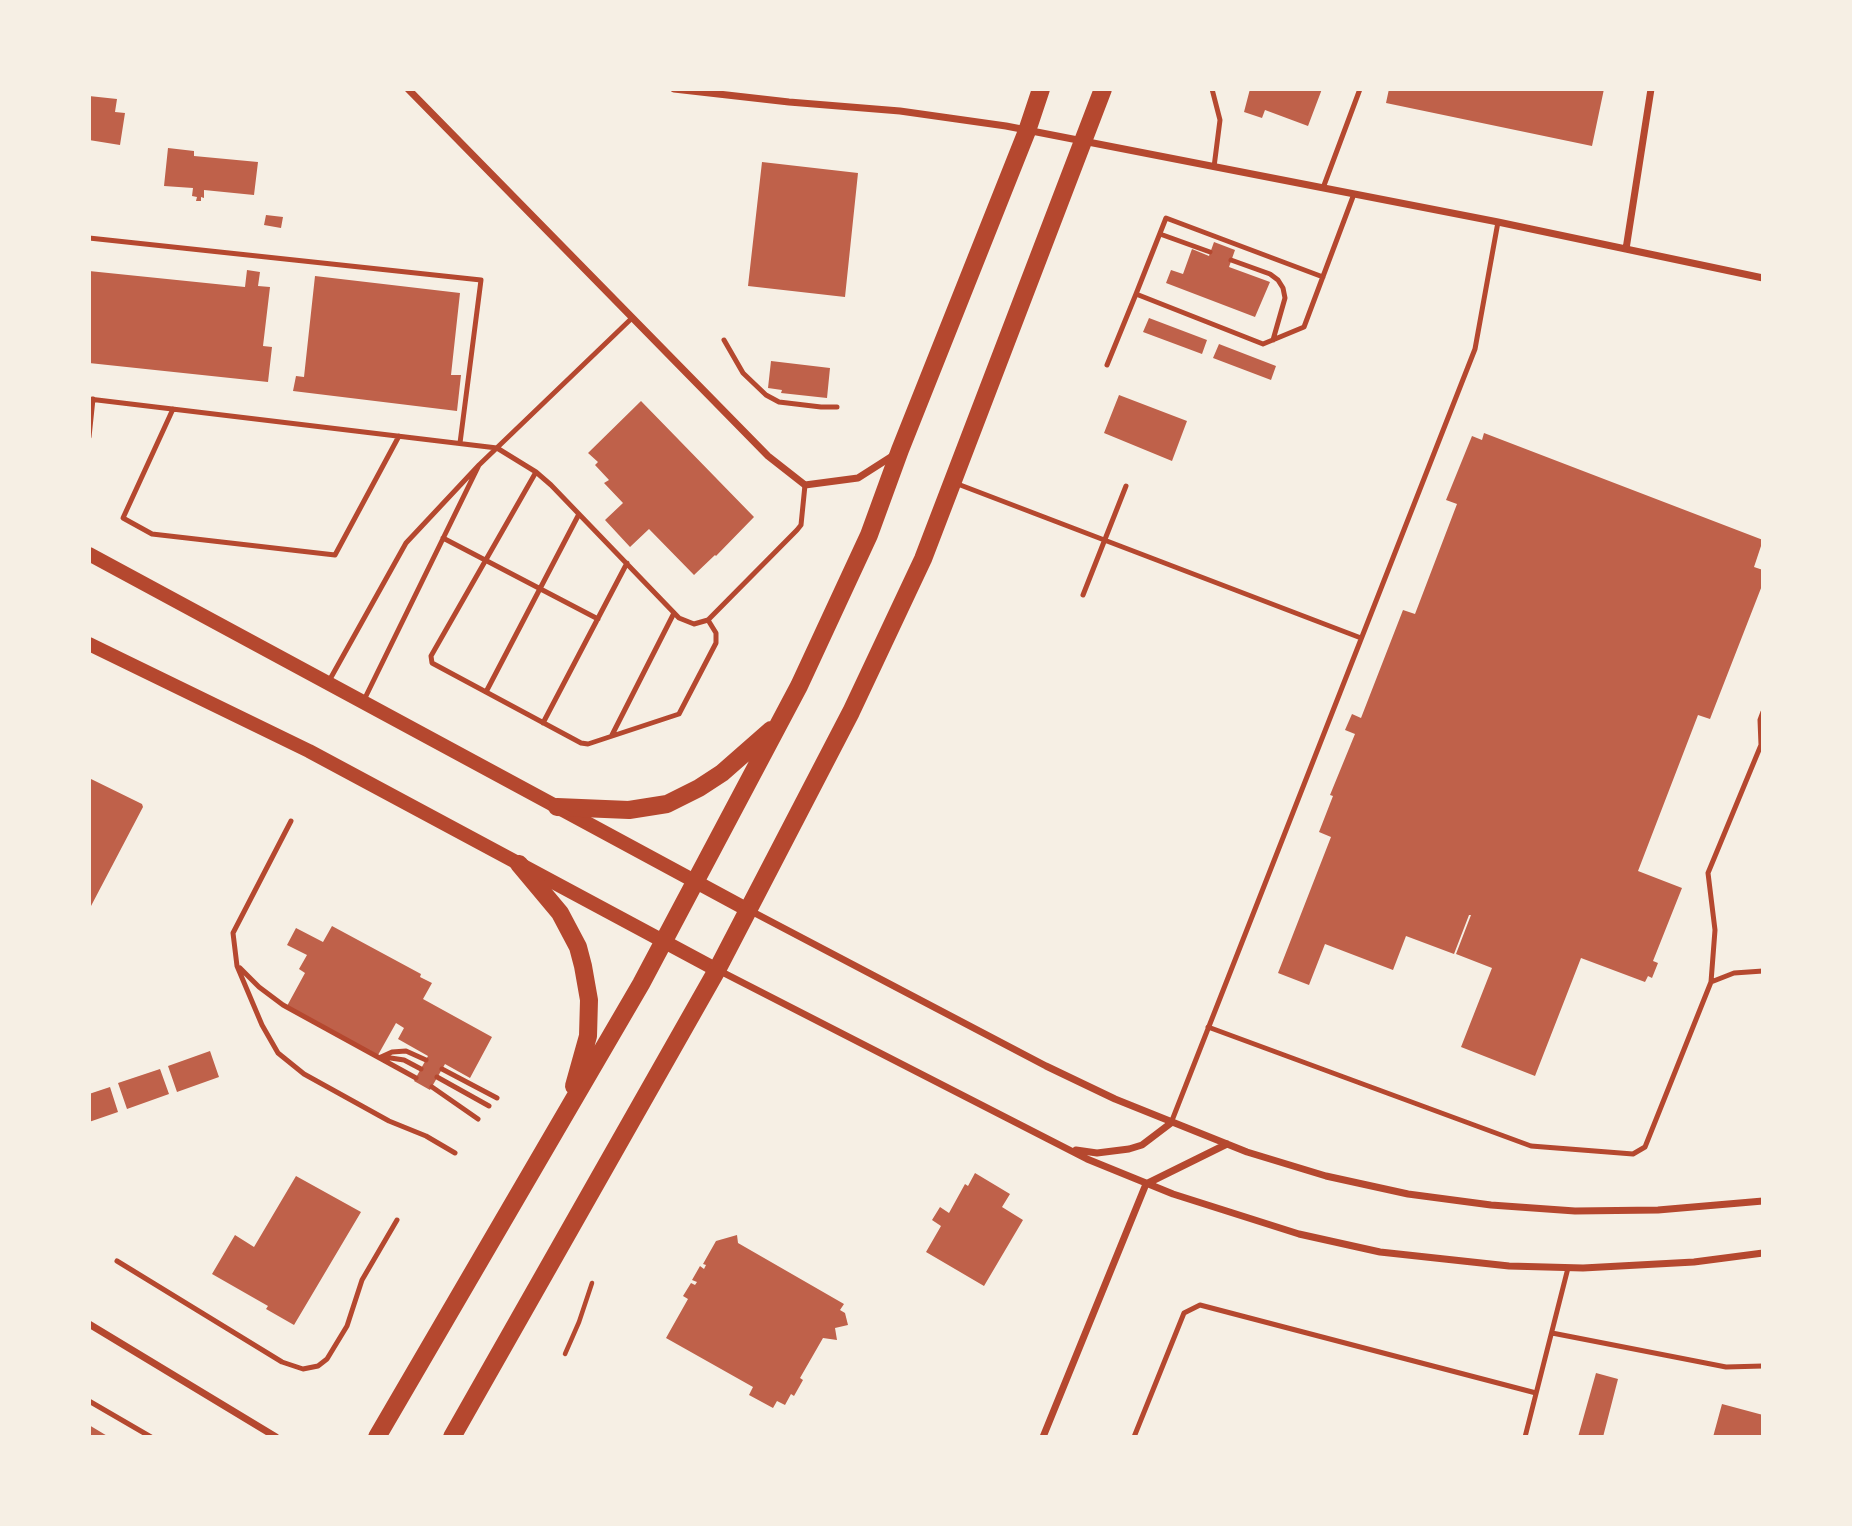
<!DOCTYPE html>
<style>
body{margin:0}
#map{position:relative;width:1852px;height:1526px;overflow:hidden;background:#f6efe4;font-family:"Libre Baskerville",serif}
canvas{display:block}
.frame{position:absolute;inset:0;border:91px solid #f6efe4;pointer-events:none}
</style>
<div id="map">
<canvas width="1852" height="1526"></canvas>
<div class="frame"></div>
</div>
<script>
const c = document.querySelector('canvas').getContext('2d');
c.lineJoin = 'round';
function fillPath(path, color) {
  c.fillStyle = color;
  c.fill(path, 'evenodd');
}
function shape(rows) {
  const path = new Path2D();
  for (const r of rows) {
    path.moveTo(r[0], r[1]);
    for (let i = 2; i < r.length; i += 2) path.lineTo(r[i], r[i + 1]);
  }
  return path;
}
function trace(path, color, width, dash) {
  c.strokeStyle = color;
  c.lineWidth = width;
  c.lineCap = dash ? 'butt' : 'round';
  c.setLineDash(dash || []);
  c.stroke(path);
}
fillPath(shape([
 [1250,89,1322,89,1308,126,1265,110,1262,118,1244,112],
 [1389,89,1604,89,1592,146,1386,103],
 [89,96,117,99,115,112,125,113,120,145,89,140],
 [168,148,194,151,194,156,258,162,254,195,204,190,204,198,201,197,201,201,196,201,197,197,192,196,193,188,164,186],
 [762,162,858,173,845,297,748,286],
 [266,215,283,217,281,228,264,225],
 [1214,242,1235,250,1229,267,1270,282,1255,317,1166,283,1171,270,1183,274,1192,249,1209,256],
 [247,270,260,272,258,286,270,287,263,346,272,347,268,382,89,363,89,271,245,287],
 [315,276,460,293,451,375,461,375,457,411,293,391,296,376,304,377],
 [1149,318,1207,340,1202,354,1143,332],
 [1219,344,1276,366,1271,380,1213,358],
 [771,361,830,368,827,398,781,393,782,390,768,388],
 [1119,395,1187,421,1172,461,1104,433],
 [641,401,754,517,716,556,715,555,694,575,649,529,630,547,605,520,623,503,604,483,609,480,595,465,598,462,588,453],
 [1484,433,1763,540,1754,567,1763,570,1763,583,1710,719,1698,715,1638,871,1682,888,1653,961,1658,963,1652,978,1648,976,1645,982,1581,958,1535,1076,1461,1047,1492,968,1456,954,1471,915,1469,915,1454,954,1406,936,1393,970,1325,944,1309,985,1278,973,1331,837,1319,832,1333,796,1330,795,1355,734,1345,730,1352,714,1361,718,1403,610,1415,614,1457,504,1446,500,1472,436,1482,440],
 [89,778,142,804,143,807,91,906,89,906],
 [332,926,421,974,420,977,432,983,423,999,492,1037,470,1078,445,1064,430,1090,414,1081,428,1056,398,1039,404,1028,396,1023,378,1055,287,1006,305,973,299,969,307,955,287,945,296,928,323,942],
 [210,1051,219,1077,177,1092,168,1066],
 [160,1069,169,1094,127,1109,118,1083],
 [110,1087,118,1112,89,1122,89,1094],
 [975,1173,1010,1194,1002,1207,1023,1220,984,1286,926,1252,941,1226,932,1220,940,1207,949,1213,965,1184,968,1186],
 [296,1176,361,1212,294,1325,266,1309,268,1306,212,1274,235,1235,254,1247],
 [737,1235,738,1243,844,1304,840,1310,845,1313,848,1325,835,1328,837,1340,823,1338,800,1378,803,1380,794,1396,791,1394,785,1405,777,1401,773,1408,749,1395,753,1387,666,1338,688,1299,683,1296,691,1283,695,1285,697,1282,692,1280,700,1266,704,1269,706,1265,703,1264,716,1241],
 [1596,1373,1618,1379,1603,1437,1578,1437],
 [1722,1404,1763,1415,1763,1437,1713,1437],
 [89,1425,109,1437,89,1437]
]), '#bf614a');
trace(shape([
 [565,1354,579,1322,592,1283]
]), '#b5482f', 4.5);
trace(shape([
 [1212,89,1220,120,1214,167],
 [1323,188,1360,89],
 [1160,234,1210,252],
 [89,238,481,280,460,443],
 [1231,260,1270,274,1278,280,1283,288,1285,298,1273,340],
 [1136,294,1166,218,1323,277],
 [724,340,743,373,766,395,779,402,821,407,837,407],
 [1107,365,1136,294,1263,344,1304,327,1354,194],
 [89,399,497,448,536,472,551,485,679,618,694,624,708,620,797,530,801,525,805,485],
 [173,409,123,518,152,534,335,555,399,436],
 [89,437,93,399],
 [479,465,632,318],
 [536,472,431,656,432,663,581,743,588,744,679,714,716,643,716,633,708,620],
 [955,483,1361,638],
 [443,538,598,619],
 [1083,595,1126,486],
 [329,681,406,543,479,465,364,700],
 [486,692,579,514],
 [543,723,627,563],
 [612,735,674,613],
 [291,821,233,933,237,966,262,1025,278,1053,304,1074,389,1121,426,1136,455,1153],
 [240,968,259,987,283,1005,416,1078],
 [1711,982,1715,930,1708,873,1761,745,1760,720,1763,712],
 [1208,1027,1531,1146,1633,1154,1645,1147,1711,982,1734,973,1763,971],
 [381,1057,392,1052,406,1051,426,1060],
 [384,1057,404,1060,421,1069],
 [442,1069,497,1098],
 [437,1077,489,1106],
 [432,1087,478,1119],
 [1171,1123,1475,349,1498,222],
 [117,1261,282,1362,303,1369,318,1366,327,1359,347,1326,362,1280,397,1220],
 [1552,1333,1726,1367,1763,1366],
 [89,1401,151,1437],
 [1134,1437,1184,1313,1200,1305,1536,1393],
 [1525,1437,1568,1268]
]), '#b5482f', 5);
trace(shape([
 [408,89,768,456,805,485,858,478,894,455],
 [674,89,789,102,900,111,1006,126,1498,222,1763,278],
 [1626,249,1651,89],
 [749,910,1046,1066,1115,1099,1247,1152,1326,1176,1408,1194,1491,1205,1575,1211,1658,1210,1763,1201],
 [718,970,1087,1159,1173,1194,1299,1234,1380,1252,1509,1266,1583,1268,1694,1262,1763,1253],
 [1076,1150,1097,1153,1129,1149,1142,1145,1171,1123],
 [89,1324,276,1437],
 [1043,1437,1146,1184,1227,1144]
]), '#b5482f', 7);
trace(shape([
 [89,554,748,910],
 [89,644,309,751,717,970]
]), '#b5482f', 14);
trace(shape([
 [557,807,629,810,667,804,699,788,722,773,771,730],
 [519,864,560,913,578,947,583,966,589,1000,588,1036,574,1086],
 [377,1437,641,984,799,686,869,535,900,450,1027,131,1041,89],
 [452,1437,717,970,851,712,923,559,1103,89]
]), '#b5482f', 18);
</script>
